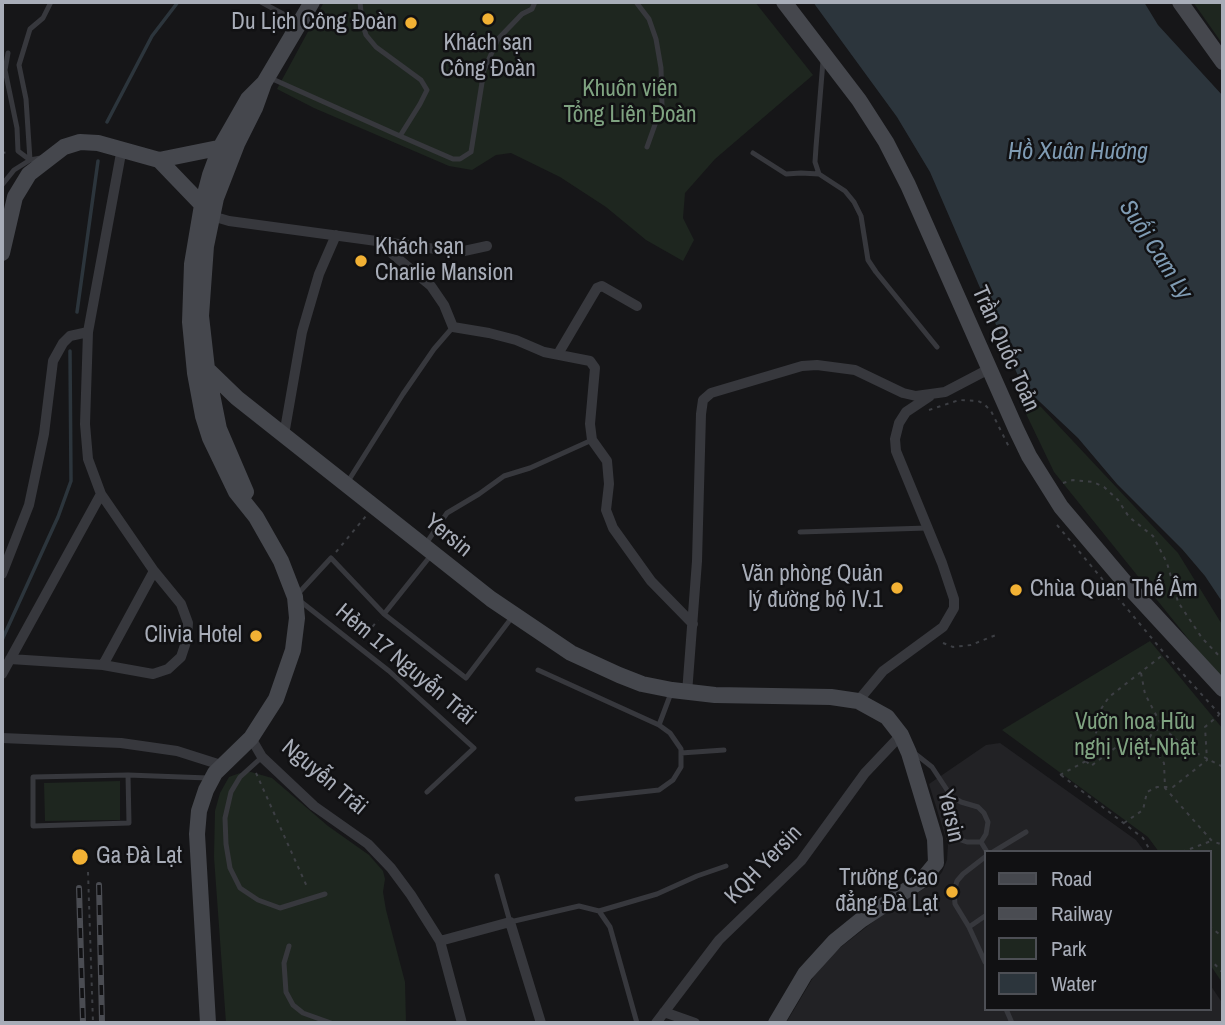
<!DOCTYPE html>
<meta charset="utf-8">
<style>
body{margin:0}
#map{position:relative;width:1225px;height:1025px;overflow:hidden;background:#161618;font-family:"Archivo Narrow",sans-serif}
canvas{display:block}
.frame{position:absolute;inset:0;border:4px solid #a8adb8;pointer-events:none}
.legend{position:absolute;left:984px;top:850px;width:228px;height:161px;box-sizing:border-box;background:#111113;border:2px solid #4d4f55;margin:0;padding:9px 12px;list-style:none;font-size:21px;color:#a8adb8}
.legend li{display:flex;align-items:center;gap:14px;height:35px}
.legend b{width:35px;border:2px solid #4d4f55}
</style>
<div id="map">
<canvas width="1225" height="1025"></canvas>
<div class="frame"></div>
<ul class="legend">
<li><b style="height:9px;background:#45474d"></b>Road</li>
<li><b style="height:9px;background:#4a4c52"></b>Railway</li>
<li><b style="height:19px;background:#1e261f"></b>Park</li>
<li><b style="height:19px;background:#2c353c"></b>Water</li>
</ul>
</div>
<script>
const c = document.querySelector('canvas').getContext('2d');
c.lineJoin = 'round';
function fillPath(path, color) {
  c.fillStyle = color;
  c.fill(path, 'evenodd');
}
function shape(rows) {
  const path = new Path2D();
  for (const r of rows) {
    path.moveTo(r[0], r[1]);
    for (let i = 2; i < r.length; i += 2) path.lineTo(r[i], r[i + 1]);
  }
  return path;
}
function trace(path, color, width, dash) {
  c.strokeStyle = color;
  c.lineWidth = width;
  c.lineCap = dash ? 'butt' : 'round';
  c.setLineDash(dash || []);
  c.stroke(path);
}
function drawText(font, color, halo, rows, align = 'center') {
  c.font = font + ' "Archivo Narrow",sans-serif';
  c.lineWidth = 5;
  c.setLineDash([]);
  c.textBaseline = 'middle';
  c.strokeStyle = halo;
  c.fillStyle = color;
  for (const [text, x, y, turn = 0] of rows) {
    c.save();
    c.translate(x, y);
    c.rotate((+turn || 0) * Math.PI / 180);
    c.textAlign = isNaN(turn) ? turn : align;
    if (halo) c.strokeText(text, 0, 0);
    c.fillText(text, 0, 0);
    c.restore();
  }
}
fillPath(shape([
 [1000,743,1136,840,1145,852,985,852,985,1009,1209,1009,1209,983,1223,1004,1223,1023,786,1023,814,976,832,954,879,917,933,883,942,872,947,860,948,845,929,784,986,745]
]), '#222225');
fillPath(shape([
 [324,2,755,2,813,75,715,159,685,193,683,218,694,240,683,261,646,240,606,207,560,177,511,153,496,155,472,170,449,166,314,108,277,89],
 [1193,2,1223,2,1223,45,1219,39],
 [1017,395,1041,407,1178,553,1223,626,1223,682,1054,472],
 [1150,641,1223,729,1223,984,1209,963,1209,852,1159,852,1148,837,1002,730],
 [251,772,272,778,328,826,369,855,383,871,385,879,383,892,386,910,405,982,406,1023,226,1023,214,857,215,811,220,793,229,777,240,773],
 [120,781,120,820,45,821,44,783]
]), '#1e261f');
fillPath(shape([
 [813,2,1144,2,1158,25,1223,96,1223,603,1205,576,1182,549,1117,484,1078,438,1022,385,930,172,897,117]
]), '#2c353c');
trace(shape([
 [107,122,152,36,178,2],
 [77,312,98,161],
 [2,640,58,517,71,481,70,351]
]), '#2c353c', 3.5);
trace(shape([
 [2,153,10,152],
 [929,410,959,400,978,401,984,404,991,411,1010,449],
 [1063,483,1073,480,1093,482,1104,487,1118,500,1129,517,1153,536,1167,563,1178,602,1202,638,1223,660],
 [1057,525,1165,654,1223,718],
 [336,552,366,516],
 [362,640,378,620],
 [943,643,953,647,971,645,996,635],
 [1141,673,1145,694,1163,728,1185,747,1223,767],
 [1146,745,1153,731,1162,728],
 [1086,761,1091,766,1119,745,1138,743,1155,751,1164,763,1165,788,1212,841,1223,845],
 [256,773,308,889],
 [1060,775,1086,761,1094,748,1099,712,1109,697,1164,654],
 [1061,775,1143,838,1151,852],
 [1124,823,1143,810,1147,792,1157,787,1173,787,1207,760,1205,727,1219,715],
 [1182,852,1211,841],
 [88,872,93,1023],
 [1209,926,1223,937],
 [1209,958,1223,973]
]), '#3d3f44', 2, [3.5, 5]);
trace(shape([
 [261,2,298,22],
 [360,2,362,22,366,35,376,47,421,80,427,90,420,104,400,136],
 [636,2,649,19,656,39,661,68,662,105,647,147],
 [8,53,5,70,17,128,18,151,30,160],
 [823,61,816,147,815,162,819,174,845,191,854,202,861,216,868,260,876,272,937,347],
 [268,77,400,136,453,159,460,159,471,152,484,70,498,39,522,14,532,9,535,2],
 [753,153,786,174,801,173,819,174],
 [30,160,26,99,19,65,30,29,43,18,51,2],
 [2,185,14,170,30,160,41,158],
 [347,483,403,394,434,349,453,327],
 [800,532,927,528],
 [425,545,447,513,479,494,504,476,530,468,592,440],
 [384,614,432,554],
 [538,670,659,725],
 [913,752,932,767,951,796,961,802,978,807,984,813,988,822,986,834,981,842,967,842,958,839,954,835,950,828,953,806,951,796],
 [681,753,724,750],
 [262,757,240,777,231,792,225,818,226,844,230,868,240,888,258,900,280,908,325,894],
 [128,775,129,823,33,826,33,777,128,775,208,778],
 [427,792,474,748,389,671,295,597,331,558,384,614,466,678,513,616],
 [577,799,659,790,673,780,681,767,681,749,670,733,659,725,671,693],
 [981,842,987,852],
 [993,852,1026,832],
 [985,857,963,874,957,881,954,892,955,904,969,927,985,962],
 [497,876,510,922,579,906,599,911,610,927,637,1023],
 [599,911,657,894,697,876,726,866],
 [969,927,985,916],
 [289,946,284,963,286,992,293,1005,303,1013,331,1023],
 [1006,1009,1012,1023]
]), '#37383d', 5);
trace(shape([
 [212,216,229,221,443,250,464,251,487,246],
 [378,242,431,286,444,305,453,327,489,333,516,340,544,352,590,361,595,368,590,424,592,440,607,461,609,484,606,510,613,528,651,581,693,624],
 [558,354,597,288,602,286,637,306],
 [284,435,302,332,319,274,336,235],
 [2,574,29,505,44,434,53,361,63,343,70,336,88,332,122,148],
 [10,659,103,665,154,571,101,494],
 [103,665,153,674,168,669,181,657,187,639,188,623,181,604,154,571],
 [2,674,101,494,88,459,85,424,88,332],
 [687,693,697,561,701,414,703,400,711,393,802,366,817,365,855,370,903,393,916,396,945,392,989,369],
 [858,701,883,671,943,627,954,608,954,599,942,563,896,451,895,439,899,423,906,412,930,396],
 [2,738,121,743,177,751,221,765],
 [251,738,262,757,314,806,368,844,391,868,411,895,440,941,462,1023],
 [440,941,510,922,541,1023],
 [664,1012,695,1023],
 [656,1023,719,940,801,861,865,773,901,735]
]), '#37383d', 10);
trace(shape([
 [784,2,859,100,886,142,908,185,1016,429,1029,456,1061,507,1128,586,1223,689],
 [1180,2,1223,62],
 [159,160,228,146],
 [2,253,15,197,29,174,64,147,80,142,98,143,159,160,208,211],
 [192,342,207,369,237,398,491,599,571,653,619,675,642,684,672,690,715,695,831,697,858,701,887,717,901,735,909,753,935,839,936,863,922,880,861,920,835,941,805,974,776,1023],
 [246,492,219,429,207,369,201,316,206,246,216,198,237,144,255,108,264,83,312,2],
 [208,1023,197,834,199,811,206,790,215,773,251,738,276,699,293,650,297,618,295,597,281,561,256,517,236,492,210,438,203,416,195,373,190,322,192,264,202,205,210,175,220,148,248,99,264,83]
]), '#45474d', 16);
const rail = shape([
 [99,885,102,1023],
 [79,888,83,1023]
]);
trace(rail, '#4a4c52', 6);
trace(rail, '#111113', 3.5, [10]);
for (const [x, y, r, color] of [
 [488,19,7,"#f2b134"],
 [411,23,7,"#f2b134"],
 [361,261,7,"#f2b134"],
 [897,588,7,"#f2b134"],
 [1016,590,7,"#f2b134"],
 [256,636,7,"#f2b134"],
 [80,857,9,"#f2b134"],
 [952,892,7,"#f2b134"]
]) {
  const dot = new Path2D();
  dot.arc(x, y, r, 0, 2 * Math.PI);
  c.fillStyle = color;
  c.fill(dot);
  trace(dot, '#111113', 2.5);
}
drawText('23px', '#a8adb8', '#111113', [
 ["Du Lịch Công Đoàn",397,23],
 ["Khách sạn",488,44,"center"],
 ["Công Đoàn",488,70,"center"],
 ["Khách sạn",375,248,"left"],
 ["Charlie Mansion",375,274,"left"],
 ["Văn phòng Quản",883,575],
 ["lý đường bộ IV.1",883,601],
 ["Chùa Quan Thế Âm",1030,590,"left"],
 ["Clivia Hotel",242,636],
 ["Ga Đà Lạt",96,857,"left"],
 ["Trường Cao",938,879],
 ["đẳng Đà Lạt",938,905]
], 'right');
drawText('23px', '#7fa381', '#111113', [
 ["Khuôn viên",630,90],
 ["Tổng Liên Đoàn",630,116],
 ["Vườn hoa Hữu",1135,723],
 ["nghị Việt-Nhật",1135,749]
]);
drawText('23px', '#a8adb8', '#111113', [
 ["Trần Quốc Toản",1005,349,66],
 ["Yersin",448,536,39],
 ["Hẻm 17 Nguyễn Trãi",405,665,40],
 ["Nguyễn Trãi",324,778,40],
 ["Yersin",950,816,77],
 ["KQH Yersin",764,865,-46]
]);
drawText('italic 24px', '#7f9bb3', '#111113', [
 ["Hồ Xuân Hương",1078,153],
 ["Suối Cam Ly",1155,250,57]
]);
</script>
